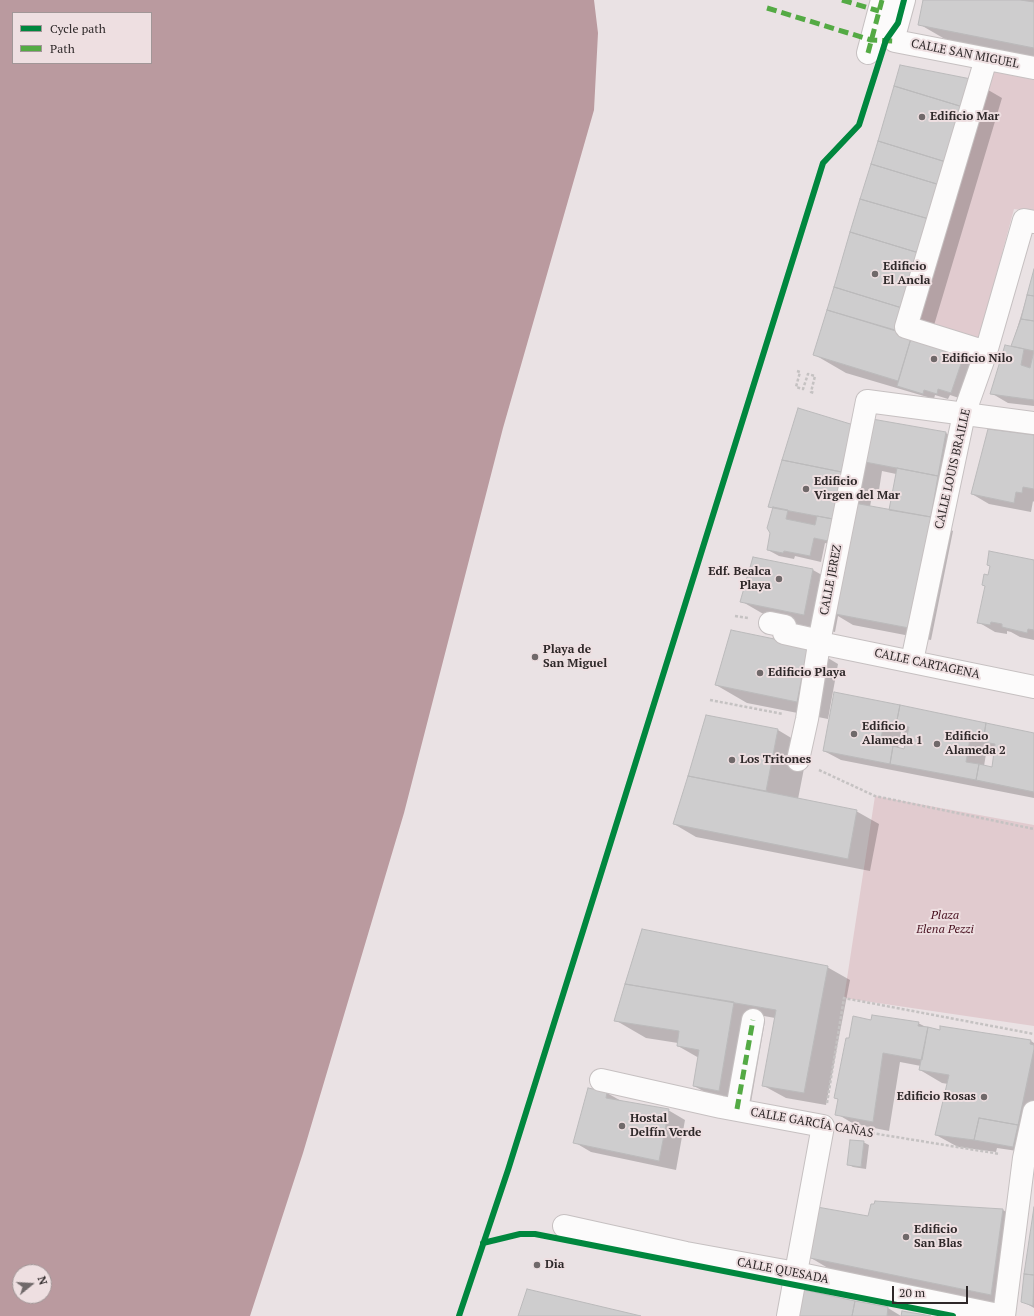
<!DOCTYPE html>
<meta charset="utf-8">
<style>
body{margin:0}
#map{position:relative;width:1034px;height:1316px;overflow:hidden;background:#eae2e4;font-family:"PT Serif",serif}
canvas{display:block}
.legend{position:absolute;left:12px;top:12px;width:140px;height:52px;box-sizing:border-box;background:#eedfe1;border:1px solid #a19697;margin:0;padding:5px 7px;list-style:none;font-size:12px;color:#2e2829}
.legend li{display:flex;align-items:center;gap:8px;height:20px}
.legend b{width:20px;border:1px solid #a19697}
.north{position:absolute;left:12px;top:1264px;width:40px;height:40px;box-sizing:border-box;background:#eedfe1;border:1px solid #a19697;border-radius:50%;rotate:72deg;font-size:11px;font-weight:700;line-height:16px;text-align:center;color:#2e2829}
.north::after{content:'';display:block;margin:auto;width:14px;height:18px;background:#70696a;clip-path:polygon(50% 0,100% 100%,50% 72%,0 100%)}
.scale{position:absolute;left:892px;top:1286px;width:76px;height:18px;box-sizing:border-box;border:2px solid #2e2829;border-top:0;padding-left:5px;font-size:12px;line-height:14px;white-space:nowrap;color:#2e2829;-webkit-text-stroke:3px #eedfe1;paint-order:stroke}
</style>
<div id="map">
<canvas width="1034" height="1316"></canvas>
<ul class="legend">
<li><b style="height:5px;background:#00873e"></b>Cycle path</li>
<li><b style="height:5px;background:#54aa44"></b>Path</li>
</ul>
<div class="north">N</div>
<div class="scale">20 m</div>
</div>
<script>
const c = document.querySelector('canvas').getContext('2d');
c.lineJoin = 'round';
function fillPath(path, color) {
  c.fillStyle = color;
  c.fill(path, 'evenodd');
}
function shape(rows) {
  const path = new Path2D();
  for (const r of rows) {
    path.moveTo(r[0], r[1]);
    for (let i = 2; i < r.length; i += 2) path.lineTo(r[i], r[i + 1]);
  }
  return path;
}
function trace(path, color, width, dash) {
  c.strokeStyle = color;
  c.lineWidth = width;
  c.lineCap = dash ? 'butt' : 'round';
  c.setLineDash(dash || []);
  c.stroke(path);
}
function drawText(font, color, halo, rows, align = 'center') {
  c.font = font + ' "PT Serif",serif';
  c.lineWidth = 4;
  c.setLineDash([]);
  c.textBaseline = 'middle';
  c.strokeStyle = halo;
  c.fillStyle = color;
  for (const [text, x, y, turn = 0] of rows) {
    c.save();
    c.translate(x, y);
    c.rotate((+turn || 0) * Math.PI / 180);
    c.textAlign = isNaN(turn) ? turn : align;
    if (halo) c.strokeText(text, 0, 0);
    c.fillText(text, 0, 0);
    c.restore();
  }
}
fillPath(shape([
 [991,70,1034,80,1034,212,1014,209,978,343,915,324],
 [875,796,1034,825,1034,1026,844,998]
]), '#e1cbcf');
fillPath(shape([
 [0,0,594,0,598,33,594,110,503,428,404,813,303,1153,250,1316,0,1316],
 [13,13,151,13,151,63,13,63],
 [20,1272,44,1272,44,1296,20,1296]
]), '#ba9a9f');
fillPath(shape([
 [924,0,1034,0,1034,59,950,42,919,24],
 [971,80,1002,98,929,342,976,359,962,399,950,395,948,399,935,395,934,399,846,373,815,355],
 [1034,273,1034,406,1008,403,991,393,1017,348,1012,345],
 [857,427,946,433,962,443,942,525,953,531,931,640,853,625,838,616,835,632,772,619,741,601,813,570,838,584,840,547,825,543,821,562,795,556,794,559,779,556,768,550,773,508,769,506],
 [882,471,896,474,889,511,870,507,873,489,879,490],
 [1034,436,1034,502,1033,501,1031,512,989,504,972,494],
 [1034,561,1034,640,1020,637,1011,632,1007,631,1007,634,995,632,978,622,989,576],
 [808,646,838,664,828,719,747,703,716,685],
 [835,693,1034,734,1034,798,841,760,824,751],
 [901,732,909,733,905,750,898,749],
 [987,748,996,750,993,768,984,766],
 [707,716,778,730,808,748,798,799,856,811,879,824,870,871,696,837,674,824],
 [827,967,850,980,826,1105,786,1098,764,1086,775,1018,753,1014,765,1021,750,1108,725,1103,694,1086,699,1058,678,1046,678,1043,646,1038,615,1020],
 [872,1021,918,1023,928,1028,941,1031,1031,1041,1034,1043,1034,1136,1024,1152,997,1148,996,1152,958,1147,936,1135,948,1084,942,1083,920,1070,921,1066,900,1062,889,1131,854,1124,837,1114,839,1100,835,1098,849,1040],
 [589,1090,607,1093,623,1102,668,1110,685,1120,676,1170,591,1152,574,1142],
 [863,1142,869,1145,866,1169,853,1167,848,1164],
 [875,1202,1003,1210,1025,1223,1013,1307,833,1271,811,1258,869,1217],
 [1034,1216,1034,1308,1022,1301],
 [805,1291,888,1308,901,1316,800,1316]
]), '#0003');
const building = shape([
 [923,0,1020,0,1034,2,1034,48,918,25,923,0],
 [900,65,971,79,963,107,894,86,900,65],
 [894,86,963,107,946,162,878,141,894,86],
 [878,141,946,162,940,185,871,164,878,141],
 [871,164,940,185,929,219,860,199,871,164],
 [860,199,929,219,919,253,850,232,860,199],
 [850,232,919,253,902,308,834,287,850,232],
 [1034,269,1034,296,1027,295,1034,269],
 [834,287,902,308,896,331,827,310,834,287],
 [1027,295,1034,296,1034,321,1021,319,1027,295],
 [827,310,912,335,898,381,813,355,827,310],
 [1021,319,1034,321,1034,351,1011,346,1021,319],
 [912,335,965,352,951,393,938,389,937,394,924,390,923,394,897,386,912,335],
 [1005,345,1024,349,1021,365,1030,368,1034,351,1034,400,990,394,1005,345],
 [798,408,857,426,846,473,782,460,798,408],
 [872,419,946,432,938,476,865,462,872,419],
 [988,429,1034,435,1034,489,1023,487,1022,493,1016,492,1014,503,971,494,988,429],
 [782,460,842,472,833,519,768,507,782,460],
 [897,468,938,476,931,517,889,510,897,468],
 [854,503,931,517,909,628,830,613,854,503],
 [773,507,788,510,786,519,815,525,817,516,833,519,828,541,814,538,810,556,784,551,783,553,767,550,770,533,767,528,773,507],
 [989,551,1034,560,1034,630,1028,629,1027,633,1002,627,1002,624,991,622,990,625,977,623,985,586,982,585,984,574,988,575,990,566,987,565,989,551],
 [753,557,813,569,804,615,740,602,753,557],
 [731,630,808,646,797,702,715,685,731,630],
 [834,692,900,705,896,725,884,723,880,743,893,746,890,764,823,751,834,692],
 [900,705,986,723,983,742,970,739,966,762,979,764,976,780,890,764,893,746,904,749,909,727,896,725,900,705],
 [706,715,778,729,766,791,688,776,706,715],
 [986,723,1034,733,1034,792,976,780,979,764,992,767,995,744,983,742,986,723],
 [688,776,857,810,848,859,673,824,688,776],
 [642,929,828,966,804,1093,762,1086,776,1010,625,984,642,929],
 [625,984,734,1002,719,1091,693,1086,699,1050,677,1046,679,1031,614,1021,625,984],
 [872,1015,919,1022,918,1026,928,1027,922,1060,883,1053,873,1122,835,1115,838,1099,834,1098,846,1038,849,1038,853,1016,871,1020,872,1015],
 [940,1026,1031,1040,1030,1044,1034,1045,1034,1049,1018,1125,979,1118,974,1140,935,1135,949,1075,919,1070,928,1027,940,1030,940,1026],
 [588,1088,607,1092,606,1098,669,1109,659,1161,573,1143,588,1088],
 [979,1118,1018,1125,1013,1147,974,1140,979,1118],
 [850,1140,864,1141,861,1167,847,1165,850,1140],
 [875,1201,1003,1209,991,1295,810,1258,817,1207,868,1216,871,1204,874,1204,875,1201],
 [1034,1207,1034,1275,1024,1274,1034,1207],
 [1024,1274,1034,1275,1033,1306,1021,1302,1024,1274],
 [527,1289,641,1316,518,1316,527,1289],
 [804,1290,855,1301,852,1316,799,1316,804,1290],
 [855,1301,888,1307,887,1316,852,1316,855,1301],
 [902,1311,931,1316,901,1316,902,1311]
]);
fillPath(building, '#cecdce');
trace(building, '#bbbabb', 1);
const street = shape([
 [904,0,894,37,895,41,1034,68],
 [868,53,882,0],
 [986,352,906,327,986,59],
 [770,623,785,626,784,633,820,641],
 [820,643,1034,687],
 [912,661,964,414,986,352,1024,220,1034,222],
 [798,760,807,719,821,632,867,401,1034,423],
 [601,1080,721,1107,823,1126,788,1316],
 [737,1109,753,1020],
 [564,1226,686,1253,796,1273,1003,1316],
 [1004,1316,1024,1158,1034,1112]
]);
trace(street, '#c6c0c1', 24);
trace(shape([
 [797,371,800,372,796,387,803,389,808,374,815,376,811,392,814,393],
 [735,616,748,618],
 [710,700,783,714],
 [819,770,875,796,1034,829],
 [827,1103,844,998,1034,1034],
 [847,1129,1000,1154]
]), '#c5c2c2', 2.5, [3, 2]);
trace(street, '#fcfbfb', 22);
trace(shape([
 [842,0,879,11],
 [767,8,871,40,895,41],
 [868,53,882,0],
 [737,1109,753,1020]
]), '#54aa44', 5, [10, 5]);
trace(shape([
 [483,1243,520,1234,535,1234,953,1316],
 [459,1316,508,1170,603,867,823,163,859,125,886,40,898,23,904,0]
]), '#00873e', 6);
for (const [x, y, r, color] of [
 [922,117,4,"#70696a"],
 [875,274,4,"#70696a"],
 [934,359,4,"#70696a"],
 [806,489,4,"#70696a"],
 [779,579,4,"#70696a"],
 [535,657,4,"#70696a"],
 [760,673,4,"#70696a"],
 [854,734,4,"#70696a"],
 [937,744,4,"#70696a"],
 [732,760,4,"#70696a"],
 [984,1097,4,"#70696a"],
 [622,1126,4,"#70696a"],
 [906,1237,4,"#70696a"],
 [537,1265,4,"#70696a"]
]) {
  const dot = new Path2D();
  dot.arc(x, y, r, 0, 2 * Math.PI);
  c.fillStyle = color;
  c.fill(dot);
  trace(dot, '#eedfe1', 1.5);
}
drawText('12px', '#2e2829', '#eedfe1', [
 ["CALLE SAN MIGUEL",965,54,11],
 ["CALLE LOUIS BRAILLE",953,469,-77],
 ["CALLE JEREZ",831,580,-79],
 ["CALLE CARTAGENA",927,664,12],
 ["CALLE GARCÍA CAÑAS",812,1123,10],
 ["CALLE QUESADA",783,1271,11]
]);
drawText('bold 12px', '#2e2829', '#eedfe1', [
 ["Edificio Mar",930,117],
 ["Edificio",883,267],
 ["El Ancla",883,281],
 ["Edificio Nilo",942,359],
 ["Edificio",814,482],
 ["Virgen del Mar",814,496],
 ["Edf. Bealca",771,572,"right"],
 ["Playa",771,586,"right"],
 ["Playa de",543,650],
 ["San Miguel",543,664],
 ["Edificio Playa",768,673],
 ["Edificio",862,727],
 ["Alameda 1",862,741],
 ["Edificio",945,737],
 ["Alameda 2",945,751],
 ["Los Tritones",740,760],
 ["Edificio Rosas",976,1097,"right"],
 ["Hostal",630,1119],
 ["Delfín Verde",630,1133],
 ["Edificio",914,1230],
 ["San Blas",914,1244],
 ["Dia",545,1265]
], 'left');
drawText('italic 12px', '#491221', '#eedfe1', [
 ["Plaza",945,916],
 ["Elena Pezzi",945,930]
]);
</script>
